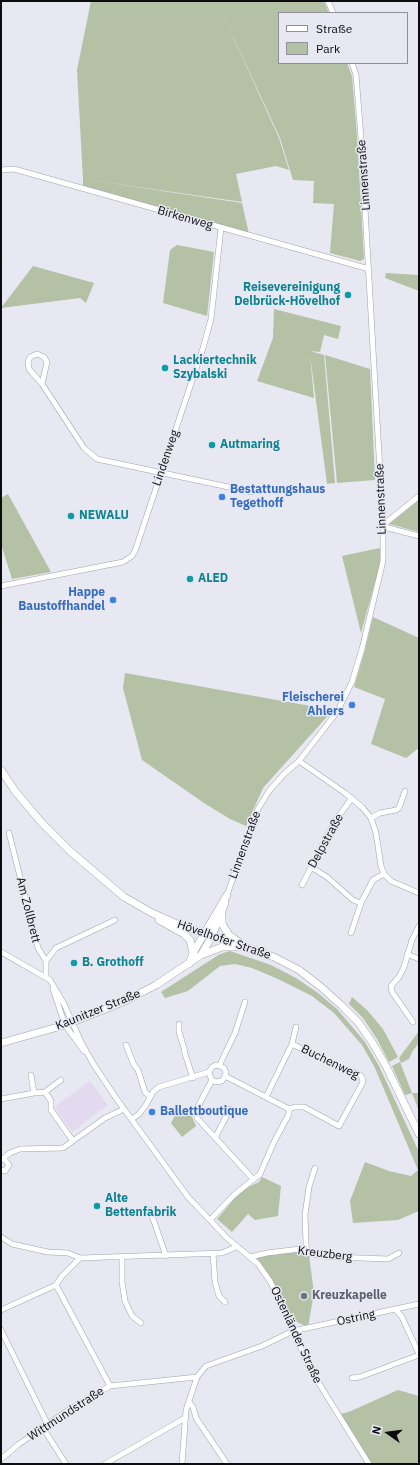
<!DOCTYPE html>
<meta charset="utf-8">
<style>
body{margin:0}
#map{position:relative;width:420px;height:1465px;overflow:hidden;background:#e7e8f2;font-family:"IBM Plex Sans",sans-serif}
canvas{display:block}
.frame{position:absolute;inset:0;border:2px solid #0c0c10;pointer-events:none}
.legend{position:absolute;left:278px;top:12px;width:130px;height:52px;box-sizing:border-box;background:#e7e8f2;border:1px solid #8f9098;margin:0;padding:5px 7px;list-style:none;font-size:12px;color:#0c0c10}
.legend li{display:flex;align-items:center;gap:8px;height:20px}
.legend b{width:20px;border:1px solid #8f9098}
.north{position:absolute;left:368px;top:1413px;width:40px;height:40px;-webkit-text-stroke:3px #e7e8f2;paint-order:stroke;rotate:284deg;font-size:11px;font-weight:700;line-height:16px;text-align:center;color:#0c0c10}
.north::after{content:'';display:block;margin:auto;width:14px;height:18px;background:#0c0c10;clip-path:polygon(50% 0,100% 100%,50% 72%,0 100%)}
</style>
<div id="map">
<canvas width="420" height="1465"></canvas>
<div class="frame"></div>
<ul class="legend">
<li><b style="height:5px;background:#fff"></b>Straße</li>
<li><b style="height:11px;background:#b4c1a5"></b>Park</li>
</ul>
<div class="north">N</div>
</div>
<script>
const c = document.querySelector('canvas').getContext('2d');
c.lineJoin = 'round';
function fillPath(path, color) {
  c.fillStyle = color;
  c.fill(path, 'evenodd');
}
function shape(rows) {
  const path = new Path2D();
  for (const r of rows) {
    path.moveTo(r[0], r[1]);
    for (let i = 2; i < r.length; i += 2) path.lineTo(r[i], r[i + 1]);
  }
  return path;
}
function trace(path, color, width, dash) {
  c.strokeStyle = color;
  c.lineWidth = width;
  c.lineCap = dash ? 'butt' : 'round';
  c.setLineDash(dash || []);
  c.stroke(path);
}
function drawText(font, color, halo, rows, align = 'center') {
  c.font = font + ' "IBM Plex Sans",sans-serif';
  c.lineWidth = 3;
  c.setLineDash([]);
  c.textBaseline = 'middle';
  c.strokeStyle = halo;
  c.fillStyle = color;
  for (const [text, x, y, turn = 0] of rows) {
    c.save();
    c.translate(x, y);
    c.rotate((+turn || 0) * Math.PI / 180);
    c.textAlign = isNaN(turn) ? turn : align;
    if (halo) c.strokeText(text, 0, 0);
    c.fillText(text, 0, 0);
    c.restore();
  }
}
fillPath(shape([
 [90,1081,108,1105,72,1132,54,1107]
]), '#e3daef');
fillPath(shape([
 [91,1,324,1,329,13,279,13,279,63,347,63,352,76,357,136,364,259,360,261,330,253,334,204,313,203,314,181,293,180,280,138,219,6,279,138,289,170,276,166,236,174,242,202,83,179,77,70],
 [83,179,242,203,249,234,83,188],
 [177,245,214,252,207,316,163,303,170,250],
 [33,266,94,283,86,303,80,298,1,308],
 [386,273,419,275,419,291,385,278],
 [274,309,341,326,338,339,324,335,320,352,310,351,324,355,335,483,327,484,310,355,314,398,257,381,273,338],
 [325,355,370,369,375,480,337,483],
 [8,494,51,572,12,579,1,544,1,498],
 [419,500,419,532,389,524],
 [380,548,380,564,361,633,342,556],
 [373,617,419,638,419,748,406,758,371,744,385,699,354,687,365,650],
 [125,673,333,710,263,788,246,826,230,819,204,803,142,760,123,688],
 [230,951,271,965,296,978,318,993,337,1009,365,1042,379,1066,419,1152,419,1211,398,1220,353,1223,350,1201,365,1162,389,1171,411,1176,418,1170,375,1068,362,1045,334,1013,312,996,278,979,252,968,235,964,220,966,188,991,165,998,161,992,220,954],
 [352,997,367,1010,383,1029,398,1057,389,1062,377,1039,363,1018,349,1004],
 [419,1031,419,1043,412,1052,409,1059,401,1063,399,1058],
 [400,1062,412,1093,419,1093,419,1111,412,1093,405,1095,392,1066],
 [188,1108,196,1126,182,1137,171,1123,177,1112],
 [262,1177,281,1186,278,1216,255,1220,248,1214,232,1232,217,1219,242,1190,259,1182],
 [295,1251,309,1255,314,1293,308,1327,292,1320,275,1285,256,1257],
 [398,1390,419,1396,419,1464,372,1464,341,1414,351,1411]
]), '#b4c1a5');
const street = shape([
 [328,1,333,13],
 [1,170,14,169,369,269],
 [42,384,47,362,44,357,37,354,30,357,28,362,29,369,42,384,84,448,97,459,252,492],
 [383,525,419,496],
 [383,525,388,528,419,536],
 [1,586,123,562,132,556,135,551,203,348,211,319,221,228],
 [299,761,345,793,362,807,371,818,376,833,381,866,384,874,391,881,419,893],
 [371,818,380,813,396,810,399,808,405,791],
 [9,833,38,948,46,961,46,977],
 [311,867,327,877,353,900,361,903],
 [302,885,335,821,352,798],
 [227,895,258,809,269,791,283,775,299,761,337,712,352,682,362,649,383,561,383,525,361,138,356,75,352,63],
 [351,933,361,903,373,880,384,874],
 [1,952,50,980,64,1004,82,1044,94,1065,116,1098,188,1197,227,1238,258,1264,270,1281,280,1301,310,1369,369,1464],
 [407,954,419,959],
 [46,961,56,948,115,920],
 [53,989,65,1025,84,1051],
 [413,1022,392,992,391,986,399,977,404,967,412,940,419,926],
 [179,1024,179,1032,184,1048,185,1054,193,1078],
 [126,1045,134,1065,138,1070,145,1092,150,1097],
 [220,1066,221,1062,235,1033,245,1002],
 [31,1075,34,1093],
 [225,1076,289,1109,295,1107,304,1107,339,1126,363,1082,362,1077,359,1074,339,1067,292,1044],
 [212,1080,196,1110,197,1118,253,1179],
 [45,1092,61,1080],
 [266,1097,292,1044,296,1027],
 [1,1099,34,1093,45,1092,51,1101,51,1110,73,1141],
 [132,1119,139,1114,146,1105,153,1092,159,1087,209,1072,212,1067,216,1065,220,1066,224,1068,226,1072,225,1076,222,1081,216,1082,212,1080,210,1076,209,1072],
 [215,1138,230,1109],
 [1,1160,10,1153,20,1149,63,1148,105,1118,124,1109],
 [1,1170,5,1171,9,1165,5,1160,2,1159],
 [150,1210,166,1256],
 [210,1220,234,1195,260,1174,274,1142,289,1114,289,1109],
 [1,1237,12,1244,48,1252,68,1253,80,1258,222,1253,236,1247],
 [307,1253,306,1244,305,1215,309,1187,315,1168],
 [213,1254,215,1282,219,1296,225,1302],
 [122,1257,122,1282,125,1301,132,1316,141,1323],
 [250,1257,267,1253,300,1249,307,1253,334,1257,388,1259,399,1253],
 [56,1285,110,1386],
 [395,1309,402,1317,419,1354],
 [1,1310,56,1285,62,1276,80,1258],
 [1,1330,48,1425],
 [352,1378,360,1377,419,1355],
 [189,1402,193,1407,196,1418,227,1464],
 [43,1428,66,1464],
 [1,1459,19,1444,67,1411,110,1386,197,1377],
 [105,1464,185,1418],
 [182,1464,186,1410,197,1377,206,1366,262,1346,293,1331,419,1304]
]);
const secondary = shape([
 [1,770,15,791,41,822,71,852,124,897,152,913,177,924,274,957,299,970,321,987,341,1005,358,1022,372,1042,386,1066,419,1134],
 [222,915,222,924,229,935,239,942],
 [159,920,184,934,190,940,193,953],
 [201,955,212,936,225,903],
 [189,964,193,953,227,895],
 [1,1043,65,1025,125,1001,156,985,201,955,222,947,239,947]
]);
trace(street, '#a2a2ac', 6);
trace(secondary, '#a2a2ac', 8);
trace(street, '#fff', 5);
trace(secondary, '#fff', 7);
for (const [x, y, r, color] of [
 [348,295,4,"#0f9aa8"],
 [165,368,4,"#0f9aa8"],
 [212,445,4,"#0f9aa8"],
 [222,497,4,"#3f7fe0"],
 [71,516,4,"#0f9aa8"],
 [190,579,4,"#0f9aa8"],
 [113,600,4,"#3f7fe0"],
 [352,705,4,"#3f7fe0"],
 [74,963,4,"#0f9aa8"],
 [152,1112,4,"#3f7fe0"],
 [97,1206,4,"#0f9aa8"],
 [304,1296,4,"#6b7280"]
]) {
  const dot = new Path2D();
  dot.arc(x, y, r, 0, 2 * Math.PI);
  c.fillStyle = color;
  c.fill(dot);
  trace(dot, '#e7e8f2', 1.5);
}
drawText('12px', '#0c0c10', '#e7e8f2', [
 ["Linnenstraße",364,175,-94],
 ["Birkenweg",185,218,16],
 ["Lindenweg",166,458,-71],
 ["Linnenstraße",381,499,-92],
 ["Delpstraße",326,841,-61],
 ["Linnenstraße",245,845,-70],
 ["Am Zollbrett",28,910,76],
 ["Hövelhofer Straße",224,940,19],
 ["Kaunitzer Straße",98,1010,-22],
 ["Buchenweg",330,1062,26],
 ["Kreuzberg",325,1254,7],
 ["Ostring",356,1318,-12],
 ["Ostenländer Straße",296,1335,65],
 ["Wittmundstraße",66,1414,-33]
]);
drawText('bold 12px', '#0d838f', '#e7e8f2', [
 ["Reisevereinigung",340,288,"right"],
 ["Delbrück-Hövelhof",340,302,"right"],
 ["Lackiertechnik",173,361],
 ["Szybalski",173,375],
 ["Autmaring",220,445],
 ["NEWALU",79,516],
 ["ALED",198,579],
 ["B. Grothoff",82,963],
 ["Alte",105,1199],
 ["Bettenfabrik",105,1213]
], 'left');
drawText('bold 12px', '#366cbe', '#e7e8f2', [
 ["Bestattungshaus",230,490],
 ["Tegethoff",230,504],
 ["Happe",105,593,"right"],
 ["Baustoffhandel",105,607,"right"],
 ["Fleischerei",344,698,"right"],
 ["Ahlers",344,712,"right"],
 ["Ballettboutique",160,1112]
], 'left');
drawText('bold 12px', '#5b616d', '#e7e8f2', [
 ["Kreuzkapelle",312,1296]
], 'left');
</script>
